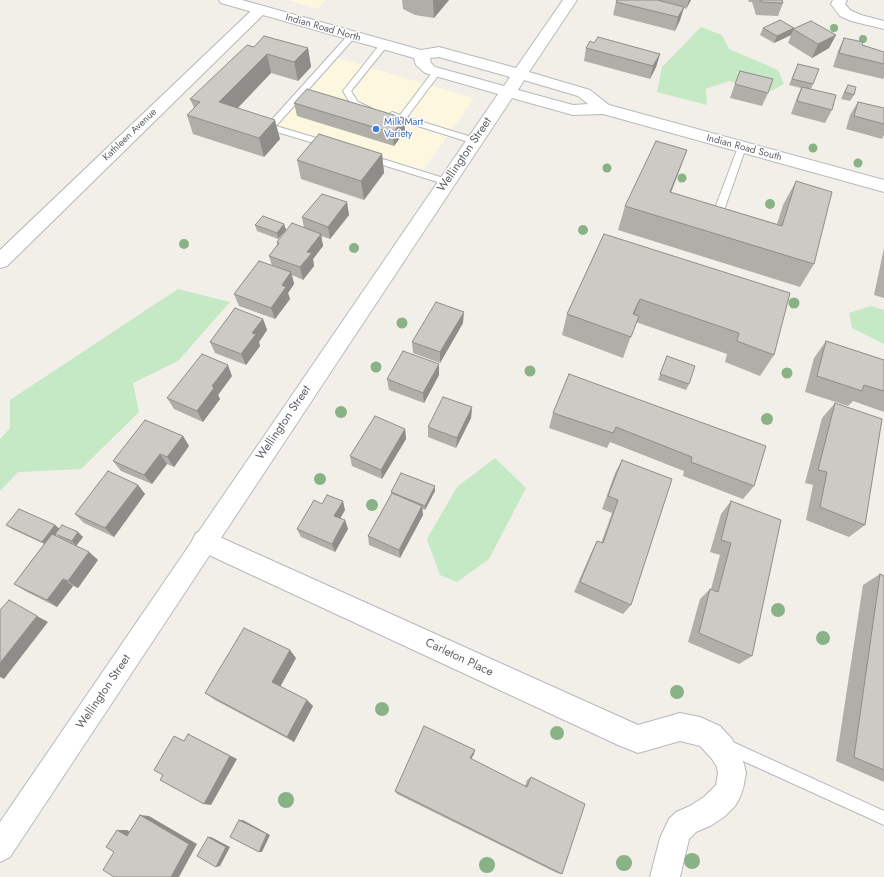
<!DOCTYPE html>
<style>
body{margin:0}
canvas{display:block;background:#f1efe8}
</style>
<canvas width="884" height="877"></canvas>
<script>
const c = document.querySelector('canvas').getContext('2d');
c.lineJoin = 'round';
function fillPath(path, color) {
  c.fillStyle = color;
  c.fill(path, 'evenodd');
}
function shape(rows) {
  const path = new Path2D();
  for (const r of rows) {
    path.moveTo(r[0], r[1]);
    for (let i = 2; i < r.length; i += 2) path.lineTo(r[i], r[i + 1]);
  }
  return path;
}
function trace(path, color, width, dash) {
  c.strokeStyle = color;
  c.lineWidth = width;
  c.lineCap = dash ? 'butt' : 'round';
  c.setLineDash(dash || []);
  c.stroke(path);
}
function drawText(font, color, halo, rows, align = 'center') {
  c.font = font + ' Jost,sans-serif';
  c.lineWidth = 3;
  c.setLineDash([]);
  c.textBaseline = 'middle';
  c.strokeStyle = halo;
  c.fillStyle = color;
  for (const [text, x, y, turn = 0] of rows) {
    c.save();
    c.translate(x, y);
    c.rotate((+turn || 0) * Math.PI / 180);
    c.textAlign = isNaN(turn) ? turn : align;
    if (halo) c.strokeText(text, 0, 0);
    c.fillText(text, 0, 0);
    c.restore();
  }
}
fillPath(shape([
 [287,0,326,0,318,9],
 [334,57,474,98,422,172,273,125]
]), '#fef7e0');
fillPath(shape([
 [701,27,722,35,729,49,778,70,784,84,771,91,729,81,706,89,707,105,657,92,662,67],
 [178,289,230,302,178,361,133,383,139,412,81,469,18,472,0,491,0,439,10,428,10,400],
 [871,306,884,310,884,344,852,328,849,313],
 [495,458,526,488,489,559,457,582,440,575,427,539,457,487]
]), '#c5e8c5');
const lane = shape([
 [349,34,355,34,356,36,276,126,330,142,331,144,330,146,327,147,267,129,266,127,267,125,349,34],
 [381,43,387,43,388,45,351,91,358,102,371,108,367,111,352,106,343,91,381,43],
 [434,70,440,70,441,72,407,117,478,139,479,141,478,143,472,143,389,117,388,115,392,112,400,115,434,70],
 [742,144,746,147,721,219,719,221,713,221,711,219,738,147,742,144],
 [370,155,450,180,451,182,447,185,367,160,366,158,370,155],
 [724,738,884,811,884,825,719,750,717,745,719,740,724,738]
]);
const street = shape([
 [833,0,847,0,845,4,850,10,861,15,884,21,884,29,851,21,840,16,831,4,833,0],
 [260,6,265,7,267,10,265,13,7,266,0,268,0,250,255,7,260,6],
 [204,530,638,725,680,713,700,717,720,726,732,739,744,764,746,773,743,789,739,799,735,806,724,817,710,826,696,832,689,839,680,877,650,877,660,838,669,819,676,812,690,806,704,797,716,785,718,773,717,767,712,759,700,746,680,741,638,753,618,745,196,549,192,541,196,533,204,530]
]);
const secondary = shape([
 [219,0,242,0,421,50,439,47,516,68,563,0,577,0,529,72,590,90,609,105,884,180,884,192,603,114,573,115,512,98,10,857,0,862,0,822,498,94,425,73,416,65,414,58,221,3,219,0],
 [439,57,510,77,504,86,435,67,431,63,430,58,439,57],
 [524,80,578,96,588,104,573,105,518,90,524,80]
]);
trace(lane, '#b5b8bc', 2);
trace(street, '#b5b8bc', 2);
trace(secondary, '#b6babf', 2);
fillPath(lane, '#fff');
fillPath(street, '#fff');
fillPath(secondary, '#fff');
c.fillStyle = '#89b387';
for (const [x, y, r] of [
 [834,28,4],
 [863,39,4],
 [813,148,4.5],
 [858,163,4.5],
 [607,168,4.5],
 [682,178,4.5],
 [770,204,5],
 [583,230,5],
 [184,244,5],
 [354,248,5],
 [794,303,5.5],
 [402,323,5.5],
 [376,367,5.5],
 [530,371,5.5],
 [787,373,5.5],
 [341,412,6],
 [767,419,6],
 [320,479,6],
 [372,505,6],
 [778,610,7],
 [823,638,7],
 [677,692,7],
 [382,709,7],
 [557,733,7],
 [286,800,8],
 [692,861,8],
 [624,863,8],
 [487,865,8]
]) {
  c.beginPath();
  c.arc(x, y, r, 0, 2 * Math.PI);
  c.fill();
}
fillPath(shape([
 [402,0,449,0,434,18,415,15,403,9],
 [617,0,691,0,686,9,684,8,680,20,675,31,613,15,616,2],
 [748,0,782,0,783,3,778,16,756,15,752,2,749,2],
 [763,28,794,29,836,35,829,48,812,58,788,43,791,35,774,43,760,35],
 [844,38,862,45,884,52,884,77,883,79,833,67,838,51],
 [594,43,660,54,656,67,650,79,584,61,586,48],
 [254,47,308,48,311,67,298,81,271,73,238,108,280,139,264,157,193,134,187,115,194,108,190,99],
 [798,64,813,84,811,89,832,110,825,123,791,114,796,100,801,88,789,85],
 [735,84,768,93,762,106,730,98],
 [848,85,854,95,850,101,841,99,844,92],
 [858,102,884,108,884,135,882,139,846,129,850,115],
 [294,103,404,118,405,131,394,146,297,116],
 [687,150,678,174,671,193,777,224,783,205,796,181,814,264,800,287,618,230,625,206],
 [382,154,384,173,364,200,301,179,297,160],
 [347,202,349,215,330,239,321,236,323,246,313,259,314,266,303,280,292,275,294,284,288,293,290,299,275,319,239,306,234,294,272,266,269,256,277,245,277,242,304,228,302,217],
 [284,224,286,230,278,239,257,231,255,225],
 [604,234,774,355,760,376,725,362,727,354,636,322,623,358,562,335,567,314],
 [884,248,884,298,874,295],
 [263,319,267,330,259,342,260,346,246,365,215,353,210,342],
 [463,323,440,363,413,353,412,342],
 [826,341,884,360,884,412,853,401,848,406,805,392,814,358],
 [667,356,689,384,686,390,658,380],
 [569,374,754,486,743,499,683,476,684,471,610,442,607,448,549,428,553,413],
 [439,375,424,403,389,390,387,379],
 [232,376,218,395,220,399,203,422,174,409,167,398],
 [835,403,865,525,849,537,806,520,813,485,805,483,822,418],
 [472,407,471,418,456,448,428,437,428,427],
 [405,429,406,439,382,479,352,466,350,456],
 [183,436,189,446,174,467,167,464,152,484,121,471,113,461],
 [622,460,631,605,623,614,574,592,591,553,597,541,601,543,612,513,602,509,615,473],
 [138,485,145,494,114,537,84,523,75,514],
 [435,491,425,510,422,509,423,515,400,558,369,545,368,536,392,493,391,492],
 [731,501,752,656,739,664,688,642,700,599,710,589,711,589,720,555,710,552,721,514],
 [322,504,345,510,340,518,345,520,348,529,335,552,301,537,297,529],
 [6,525,55,525,59,529,78,532,83,537,76,546,60,538,56,534,55,536,89,552,98,560,78,588,73,586,57,607,25,591,14,584,44,544,12,529],
 [880,574,884,576,884,782,836,761,863,585],
 [296,658,280,686,307,700,313,706,294,742,215,700,205,693],
 [474,754,471,759,525,786,527,780,531,777,562,874,557,873,397,794,395,791]
]), '#afaea9');
fillPath(shape([
 [433,0,449,0,434,18],
 [689,0,691,0,686,9],
 [684,7,680,20,675,31,678,17],
 [794,28,791,35,774,43,777,36],
 [836,35,829,48,812,58,818,44],
 [308,48,311,67,298,81,294,62],
 [267,54,271,73,225,121,219,102],
 [660,54,656,67,650,79,653,66],
 [404,118,405,131,394,146,393,133],
 [275,120,280,139,264,157,259,138],
 [687,150,678,174,661,216,670,192],
 [382,154,384,173,364,200,361,181],
 [347,202,349,215,330,239,328,227],
 [284,224,286,230,278,239,277,233],
 [321,234,323,246,313,259,314,266,303,280,300,267,307,252],
 [291,272,294,284,288,293,290,299,275,319,271,308,282,285],
 [640,299,632,321,625,335,633,314],
 [464,312,463,323,440,363,440,352],
 [263,319,267,330,259,342,260,346,246,365,241,354,252,333],
 [439,364,439,375,424,403,423,393],
 [228,365,232,376,218,395,220,399,203,422,197,411,212,386],
 [472,407,471,418,456,448,457,438],
 [405,429,406,439,382,479,381,470],
 [183,436,189,446,174,467,167,457],
 [160,454,167,464,152,484,144,475],
 [138,485,145,494,114,537,105,528],
 [435,486,435,491,425,510,425,506],
 [343,501,345,510,337,524,334,516],
 [422,506,423,515,400,558,399,550],
 [345,520,348,529,335,552,332,544],
 [55,525,60,529,47,546,42,542],
 [78,532,83,537,76,546,72,541],
 [89,552,98,560,78,588,68,581],
 [63,579,73,586,57,607,47,600],
 [37,616,48,622,4,679,0,677,0,663],
 [290,650,296,658,279,689,272,682],
 [307,700,313,706,294,742,287,737],
 [188,734,237,759,211,805,204,804],
 [475,750,474,754,469,762,470,758],
 [140,815,149,816,197,844,179,877,171,877],
 [239,820,243,820,270,835,262,852,259,852],
 [117,830,127,830,137,836,127,836],
 [208,837,211,837,230,847,220,866,216,867]
]), '#8f8d8a');
const building = shape([
 [617,0,657,0,684,7,678,17,616,2,617,0],
 [760,0,782,0,783,3,761,2,760,0],
 [780,20,794,28,777,36,763,28,780,20],
 [811,21,836,35,818,44,793,29,811,21],
 [264,36,308,48,294,62,267,54,219,102,275,120,259,138,187,115,200,102,190,99,247,45,254,47,264,36],
 [598,37,660,54,653,66,586,48,590,41,594,43,598,37],
 [844,38,863,42,862,45,884,52,884,64,839,53,844,38],
 [798,64,819,69,813,84,792,79,798,64],
 [740,71,773,79,768,93,735,84,740,71],
 [848,85,856,87,854,95,845,92,848,85],
 [802,87,836,95,832,110,797,101,802,87],
 [307,89,404,118,393,133,294,103,307,89],
 [858,102,884,108,884,124,854,116,858,102],
 [319,134,382,154,361,181,297,160,319,134],
 [656,141,687,150,670,192,782,226,796,181,832,192,814,264,625,206,656,141],
 [322,194,347,202,328,227,302,217,322,194],
 [263,216,284,224,277,233,255,225,263,216],
 [292,223,321,234,307,252,312,253,300,267,269,256,279,243,277,242,292,223],
 [604,234,790,293,774,355,737,341,739,333,640,299,633,314,639,316,631,337,567,314,604,234],
 [259,261,291,272,282,285,286,287,271,308,234,294,259,261],
 [436,302,464,312,440,352,412,342,436,302],
 [235,308,263,319,252,333,256,334,241,354,210,342,235,308],
 [826,341,884,360,884,391,864,385,862,391,817,376,826,341],
 [403,351,439,364,423,393,387,379,403,351],
 [202,354,228,365,212,386,214,388,197,411,167,398,202,354],
 [667,356,695,366,689,384,660,374,667,356],
 [569,374,766,446,754,486,691,462,692,457,616,427,613,433,553,413,569,374],
 [443,397,472,407,457,438,428,427,443,397],
 [835,403,882,419,865,525,820,507,827,472,818,470,835,403],
 [375,416,405,429,381,470,350,456,375,416],
 [145,420,183,436,167,457,160,454,144,475,113,461,145,420],
 [622,460,672,479,631,605,580,582,597,541,603,543,618,500,608,496,622,460],
 [108,471,138,485,105,528,75,514,108,471],
 [401,473,435,486,425,506,391,492,401,473],
 [392,493,422,506,399,550,368,536,392,493],
 [327,495,343,501,334,516,345,520,332,544,297,529,314,500,322,504,327,495],
 [731,501,781,520,752,656,699,633,710,589,718,592,731,543,721,540,731,501],
 [19,509,55,525,42,542,6,525,19,509],
 [62,525,78,532,72,541,55,534,62,525],
 [52,534,89,552,68,581,63,579,47,600,14,584,52,534],
 [880,574,884,576,884,770,854,757,880,574],
 [9,600,37,616,0,663,0,610,9,600],
 [244,628,290,650,272,682,307,700,287,737,205,693,244,628],
 [424,726,475,750,470,758,527,787,531,777,585,804,562,874,395,791,424,726],
 [188,734,230,756,204,804,160,780,163,775,154,770,174,736,184,741,188,734],
 [140,815,189,844,171,877,114,877,103,870,114,852,106,847,117,830,127,836,140,815],
 [239,820,267,834,259,852,230,837,239,820],
 [208,837,226,847,216,867,197,856,208,837]
]);
fillPath(building, '#cccac5');
trace(building, '#8f8d8a', 1);
for (const [x, y, r, color] of [
 [376,129,4,"#3f7fe0"]
]) {
  const dot = new Path2D();
  dot.arc(x, y, r, 0, 2 * Math.PI);
  c.fillStyle = color;
  c.fill(dot);
  trace(dot, '#fff', 1.5);
}
drawText('10px', '#5f6368', '#fff', [
 ["Indian Road North",323,28,16],
 ["Kathleen Avenue",130,135,-44],
 ["Indian Road South",744,148,15]
]);
drawText('10px', '#366cbe', '#fff', [
 ["Milk Mart",384,123],
 ["Variety",384,135]
], 'left');
drawText('12px', '#5f6368', '#fff', [
 ["Wellington Street",465,155,-56],
 ["Wellington Street",284,423,-56],
 ["Carleton Place",459,658,25],
 ["Wellington Street",104,692,-56]
]);
</script>
